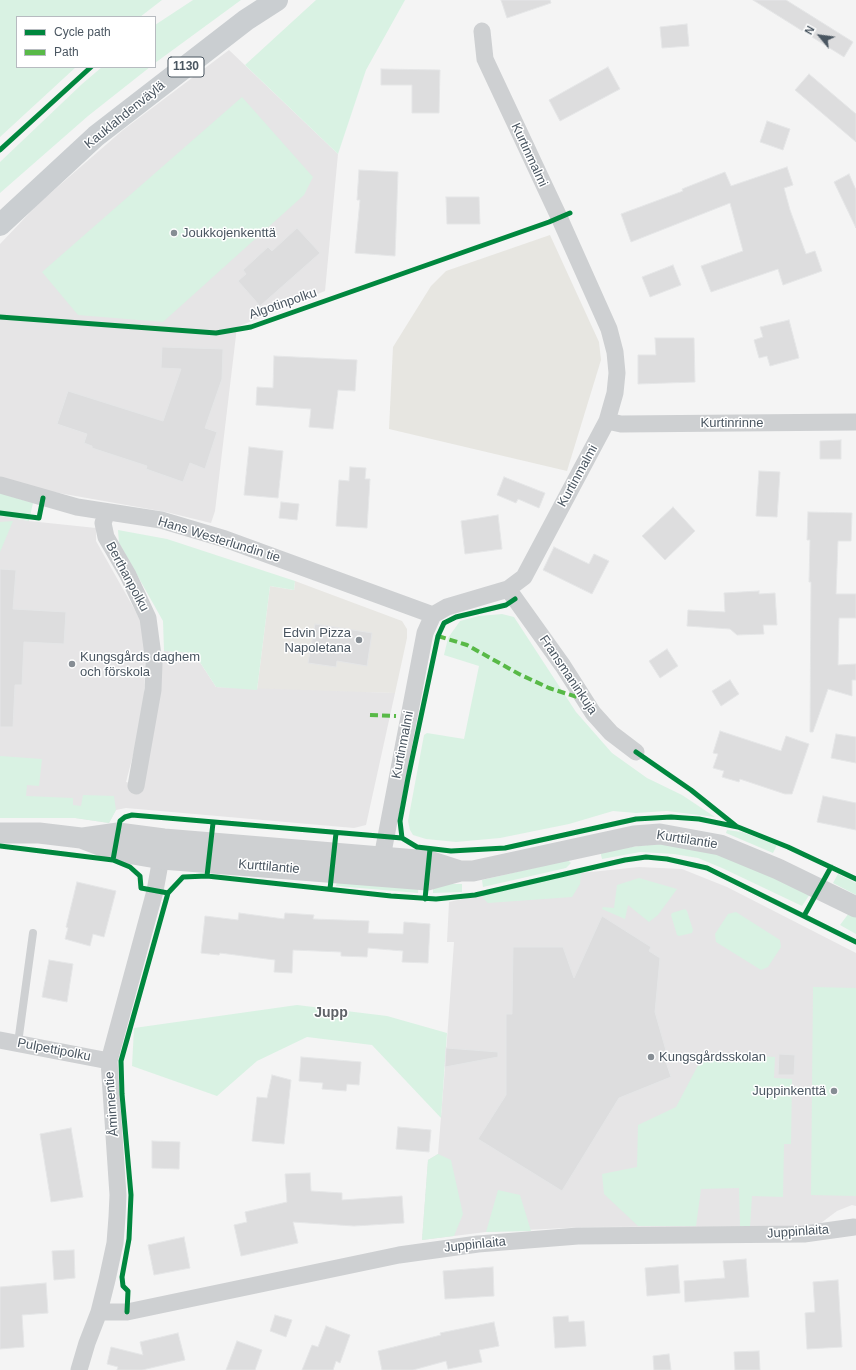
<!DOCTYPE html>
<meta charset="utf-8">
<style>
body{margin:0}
#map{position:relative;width:856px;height:1370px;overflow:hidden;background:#f4f4f4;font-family:Arial,sans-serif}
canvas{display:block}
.legend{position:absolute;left:16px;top:16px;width:140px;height:52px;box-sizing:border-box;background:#fff;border:1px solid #b7bbc0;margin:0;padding:5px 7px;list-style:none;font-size:12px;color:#4a5661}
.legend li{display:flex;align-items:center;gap:8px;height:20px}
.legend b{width:20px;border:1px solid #b7bbc0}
.north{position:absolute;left:800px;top:16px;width:40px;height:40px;-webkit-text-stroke:3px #fff;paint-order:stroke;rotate:299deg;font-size:11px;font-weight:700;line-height:16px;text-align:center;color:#4a5661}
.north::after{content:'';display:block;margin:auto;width:14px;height:18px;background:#4a5661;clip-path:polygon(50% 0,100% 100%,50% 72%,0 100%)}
</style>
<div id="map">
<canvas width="856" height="1370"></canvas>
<ul class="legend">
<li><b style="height:5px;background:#00873e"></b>Cycle path</li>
<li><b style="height:5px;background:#58b947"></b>Path</li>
</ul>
<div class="north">N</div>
</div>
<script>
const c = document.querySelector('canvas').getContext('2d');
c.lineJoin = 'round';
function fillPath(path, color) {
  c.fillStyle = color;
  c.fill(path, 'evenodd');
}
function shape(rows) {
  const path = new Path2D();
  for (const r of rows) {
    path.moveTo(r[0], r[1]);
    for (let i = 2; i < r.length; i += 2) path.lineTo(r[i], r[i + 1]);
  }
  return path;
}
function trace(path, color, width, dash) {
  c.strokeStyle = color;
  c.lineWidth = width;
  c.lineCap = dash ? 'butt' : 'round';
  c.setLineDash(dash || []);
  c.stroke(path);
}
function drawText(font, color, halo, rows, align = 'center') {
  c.font = font + ' Arial,sans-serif';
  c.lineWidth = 3;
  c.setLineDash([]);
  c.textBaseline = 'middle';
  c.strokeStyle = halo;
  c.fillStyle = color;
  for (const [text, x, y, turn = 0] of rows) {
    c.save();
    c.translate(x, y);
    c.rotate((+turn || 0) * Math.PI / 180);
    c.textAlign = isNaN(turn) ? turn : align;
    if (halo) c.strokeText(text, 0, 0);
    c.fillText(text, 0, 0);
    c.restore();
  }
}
fillPath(shape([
 [295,581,402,621,407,629,407,638,395,693,257,690,270,586,294,590]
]), '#e8e7e3');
fillPath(shape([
 [229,50,338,154,325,291,237,327,215,511,211,523,166,512,53,492,0,477,0,244,39,203,123,130],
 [0,516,29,521,96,528,96,541,141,621,145,654,144,703,138,736,126,782,142,785,164,651,194,653,216,687,395,693,366,825,354,828,126,808,116,810,109,823,75,818,0,818],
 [639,867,682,869,727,887,856,953,856,1206,852,1205,837,1211,821,1223,811,1226,585,1227,486,1232,422,1240,428,1160,438,1154,445,1067,454,942,447,942,449,902,581,873]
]), '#e6e5e6');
fillPath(shape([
 [0,0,162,0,140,17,17,17,17,67,76,67,0,137],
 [193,0,241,0,155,63,155,25],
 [316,0,405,0,366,70,338,154,245,65],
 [102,67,150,67,88,116,0,193,0,162,82,84],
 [242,97,313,177,304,195,163,322,78,315,42,272],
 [0,493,33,503,29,521,0,516],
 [13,521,0,552,0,522],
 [118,530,167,539,295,581,294,590,270,586,257,690,216,687,194,653,164,651,163,621,119,543],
 [502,614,514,617,576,712,612,753,647,778,682,795,715,817,667,811,636,813,613,811,569,824,500,838,456,842,426,839,413,835,410,830,408,821,424,735,427,733,464,739,479,666,444,655,448,638,460,621,479,616],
 [0,756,42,759,39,786,27,785,26,796,73,798,73,805,81,806,83,795,114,796,116,810,109,823,75,818,0,818],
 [727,830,742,832,777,845,773,853,726,833],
 [663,843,713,850,810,894,802,906,722,868,698,858,674,854,640,852,602,859,600,851],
 [568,860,571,863,566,868,483,887,482,880],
 [581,873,580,884,572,897,488,903,483,898,483,894],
 [838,874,856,883,856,895,833,883],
 [338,876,419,883,418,893,336,886],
 [639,878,677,889,658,915,649,922,628,905,625,919,602,909,603,907,614,908,617,885],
 [433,884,462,884,462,892,433,893],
 [685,909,687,911,693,930,692,933,679,936,677,935,671,915,672,913],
 [736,912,780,940,781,947,768,967,761,970,716,942,715,934,728,914],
 [849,913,856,917,856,934,840,925],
 [813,987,856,988,856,1196,811,1195],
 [297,1005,387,1016,447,1033,441,1118,372,1045,307,1037,257,1061,217,1096,132,1066,134,1028],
 [704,1054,775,1057,774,1078,792,1079,791,1144,784,1144,783,1197,752,1196,750,1227,740,1226,739,1188,701,1189,696,1226,638,1226,604,1194,602,1174,637,1167,638,1125,676,1107],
 [438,1154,451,1160,463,1214,454,1236,422,1240,428,1160],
 [498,1190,520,1195,531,1231,486,1232]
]), '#d9f2e3');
fillPath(shape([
 [550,235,599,342,601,360,567,471,389,429,393,347,431,286,446,271]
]), '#e7e6e1');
const building = shape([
 [501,0,550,0,551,3,507,18,501,0],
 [753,0,786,0,853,42,844,57,753,0],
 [687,24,689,46,662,48,660,27,687,24],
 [608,67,620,89,560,121,549,100,608,67],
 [381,69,440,70,439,113,412,113,412,85,381,85,381,69],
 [809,74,856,114,856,142,795,90,809,74],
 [767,121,790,129,783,150,760,142,767,121],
 [787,167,793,185,784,188,790,210,806,254,815,251,822,271,783,285,778,269,711,292,701,266,743,251,730,203,631,242,621,214,683,191,682,189,725,172,731,186,787,167],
 [359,170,398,172,395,256,355,253,360,200,357,200,359,170],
 [849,174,856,190,856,228,834,182,849,174],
 [446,197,479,197,480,224,447,224,446,197],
 [297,228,320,253,260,306,238,281,246,274,243,270,268,247,272,251,297,228],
 [673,265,681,285,650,297,642,277,673,265],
 [789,320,799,358,770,366,767,356,759,358,754,340,763,337,760,327,789,320],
 [655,338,694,338,695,382,638,384,638,355,656,355,655,338],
 [162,347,223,349,222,379,205,428,217,432,205,469,190,463,183,482,146,469,147,466,92,448,92,446,84,443,87,434,57,424,68,391,163,421,181,369,161,368,162,347],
 [274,356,357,360,355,391,338,390,333,429,309,427,311,409,256,405,257,387,273,388,274,356],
 [841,440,841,459,820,459,820,441,841,440],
 [249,447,283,451,278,498,244,495,249,447],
 [350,467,366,468,365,479,370,479,367,528,336,526,339,480,349,481,350,467],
 [759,471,780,472,777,517,756,516,759,471],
 [504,477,545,493,539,508,518,499,516,503,497,495,504,477],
 [281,502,299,504,297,520,279,518,281,502],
 [673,507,695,531,665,560,642,536,673,507],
 [808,512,852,513,851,541,838,541,836,594,856,594,856,618,839,618,838,665,856,664,856,680,852,680,852,696,828,689,813,732,810,732,811,582,809,582,810,540,807,540,808,512],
 [498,515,502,549,465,554,461,521,498,515],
 [554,547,589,564,594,554,609,561,592,594,543,570,554,547],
 [0,569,16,570,13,609,66,612,64,644,24,642,22,685,15,685,13,727,0,727,0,569],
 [759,591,759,594,775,593,777,625,763,625,764,634,737,635,730,629,687,626,688,610,725,612,724,593,759,591],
 [315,624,372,633,367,666,337,661,336,667,308,663,315,624],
 [667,649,678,666,660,678,649,661,667,649],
 [730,680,739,694,721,706,712,691,730,680],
 [720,731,781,751,786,736,809,744,792,794,785,794,740,779,739,782,722,777,724,771,713,768,718,754,713,753,720,731],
 [836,734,856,737,856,763,831,758,836,734],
 [823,796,856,803,856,830,817,822,823,796],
 [77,882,116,891,104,937,93,934,90,946,65,939,68,928,66,927,77,882],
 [239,913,284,919,285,913,314,915,313,919,369,921,368,933,403,934,404,922,430,924,428,963,402,962,403,951,368,948,367,957,341,956,341,952,293,950,292,973,274,972,275,960,220,953,219,955,201,953,205,916,238,920,239,913],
 [602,916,651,947,649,951,660,958,655,1012,667,1054,664,1056,671,1077,619,1098,562,1191,478,1139,506,1095,506,1014,512,1014,513,947,563,947,574,978,602,916],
 [49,960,73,964,67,1002,42,997,49,960],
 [446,1048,498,1052,498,1057,445,1067,446,1048],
 [779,1054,795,1055,794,1075,778,1075,779,1054],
 [301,1057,361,1062,359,1085,347,1084,346,1091,322,1089,323,1083,299,1081,301,1057],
 [272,1075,291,1080,284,1144,252,1141,257,1097,267,1098,272,1075],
 [398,1127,431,1130,429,1152,396,1149,398,1127],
 [71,1128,83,1197,51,1202,40,1134,71,1128],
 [152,1141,180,1142,179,1169,152,1168,152,1141],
 [310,1173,311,1191,342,1193,342,1200,402,1196,404,1223,354,1226,293,1222,298,1243,241,1256,234,1225,247,1222,245,1212,287,1202,285,1174,310,1173],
 [184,1237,190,1268,154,1275,148,1245,184,1237],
 [74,1250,75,1278,54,1280,52,1251,74,1250],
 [746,1259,749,1297,685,1302,684,1281,725,1278,723,1261,746,1259],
 [678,1265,680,1293,647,1296,645,1268,678,1265],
 [493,1267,494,1296,445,1299,443,1271,493,1267],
 [838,1280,842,1347,807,1349,805,1313,815,1312,813,1282,838,1280],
 [46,1283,48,1313,22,1315,24,1347,0,1349,0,1287,46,1283],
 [275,1315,292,1320,286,1337,270,1331,275,1315],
 [568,1316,569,1322,584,1321,586,1346,555,1348,553,1317,568,1316],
 [494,1322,499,1346,479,1350,482,1362,448,1369,446,1361,413,1370,382,1370,378,1351,441,1335,440,1333,494,1322],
 [326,1326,350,1335,340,1363,336,1361,333,1370,302,1370,312,1345,318,1347,326,1326],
 [178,1333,185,1360,142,1370,117,1370,118,1367,107,1364,111,1347,143,1355,140,1342,178,1333],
 [237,1341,262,1350,255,1370,226,1370,237,1341],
 [759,1351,760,1370,735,1370,734,1352,759,1351],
 [669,1354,671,1370,654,1370,653,1356,669,1354]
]);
fillPath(building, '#ddddde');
trace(building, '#e5e6e7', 1);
trace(shape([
 [18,1043,33,933]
]), '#ced0d2', 8);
trace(shape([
 [607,421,621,424,856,422],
 [0,485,77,507,161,520,225,539,433,615],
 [107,512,103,523,106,537,128,575,148,618,154,663,153,690,136,786],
 [508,589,563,666,593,713,611,733,636,752],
 [380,868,425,633,433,615,447,607,508,589,524,577,607,421,615,393,617,373,615,352,609,329,559,217,485,59,482,31],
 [0,1040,109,1061],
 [99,1312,127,1312,399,1255,478,1244,578,1236,804,1234,854,1227],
 [79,1370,87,1343,99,1312,107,1280,115,1243,117,1217,118,1195,109,1061,155,891,163,847]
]), '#ced0d2', 17);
trace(shape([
 [0,833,39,833,81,838,115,851,162,859,427,880,460,871,473,871,634,836,660,834,720,845,778,869,856,907],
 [83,838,118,833,164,839,429,861,460,871]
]), '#ced0d2', 21);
trace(shape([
 [0,225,96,136,246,20,277,0]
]), '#caced1', 22);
trace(shape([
 [438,636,467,645,519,674,549,688,583,699],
 [370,715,396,716]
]), '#58b947', 4, [8, 4]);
trace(shape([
 [0,150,91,67],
 [0,317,216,333,251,327,549,222,570,213],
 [0,513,39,518,43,498],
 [636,752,691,790,736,826],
 [402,838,400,821,408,778,438,636,444,623,456,617,506,605,515,599],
 [0,846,113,860,130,867,140,876,141,888,168,893,183,877,207,876,391,896,436,899,475,895,625,860,646,857,667,859,707,868,856,942],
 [113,860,120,821,125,817,132,815,402,838,417,847,451,851,505,848,636,819,671,817,699,819,738,827,788,847,856,879],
 [207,876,213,823],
 [330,889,336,833],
 [425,899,430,849],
 [804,916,831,867],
 [127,1312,128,1291,123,1286,122,1277,129,1239,131,1195,122,1094,121,1061,168,893]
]), '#00873e', 5);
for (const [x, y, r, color] of [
 [174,233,4,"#868d94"],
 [359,640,4,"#868d94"],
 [72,664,4,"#868d94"],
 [651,1057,4,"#868d94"],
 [834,1091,4,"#868d94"]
]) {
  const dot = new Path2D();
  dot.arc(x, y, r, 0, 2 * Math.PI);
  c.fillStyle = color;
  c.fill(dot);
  trace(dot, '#fff', 1.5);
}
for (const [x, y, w] of [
 [186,67,36]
]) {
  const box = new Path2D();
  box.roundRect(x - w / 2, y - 10, w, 20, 3);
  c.fillStyle = '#fff';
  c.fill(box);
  trace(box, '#4a5661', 1);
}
drawText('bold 12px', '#4a5661', null, [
 ["1130",186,67]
]);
drawText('13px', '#4a5661', '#fff', [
 ["Kauklahdenväylä",125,115,-39],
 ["Kurtinmalmi",529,155,65],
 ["Algotinpolku",283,304,-19],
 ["Kurtinrinne",732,423],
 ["Kurtinmalmi",578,476,-61],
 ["Hans Westerlundin tie",219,540,17],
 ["Berthanpolku",127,577,62],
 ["Fransmaninkuja",568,675,56],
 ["Kurtinmalmi",403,745,-79],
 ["Kurttilantie",687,840,9],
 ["Kurttilantie",269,867,5],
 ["Pulpettipolku",54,1050,11],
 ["Åminnentie",112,1104,-94],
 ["Juppinlaita",798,1232,-4],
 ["Juppinlaita",475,1245,-6]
]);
drawText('13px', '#4a5661', '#fff', [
 ["Joukkojenkenttä",182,233],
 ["Edvin Pizza",351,633,"right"],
 ["Napoletana",351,648,"right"],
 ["Kungsgårds daghem",80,657],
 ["och förskola",80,672],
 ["Kungsgårdsskolan",659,1057],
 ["Juppinkenttä",826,1091,"right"]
], 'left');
drawText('bold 14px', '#5f6368', '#fff', [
 ["Jupp",331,1013]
]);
</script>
